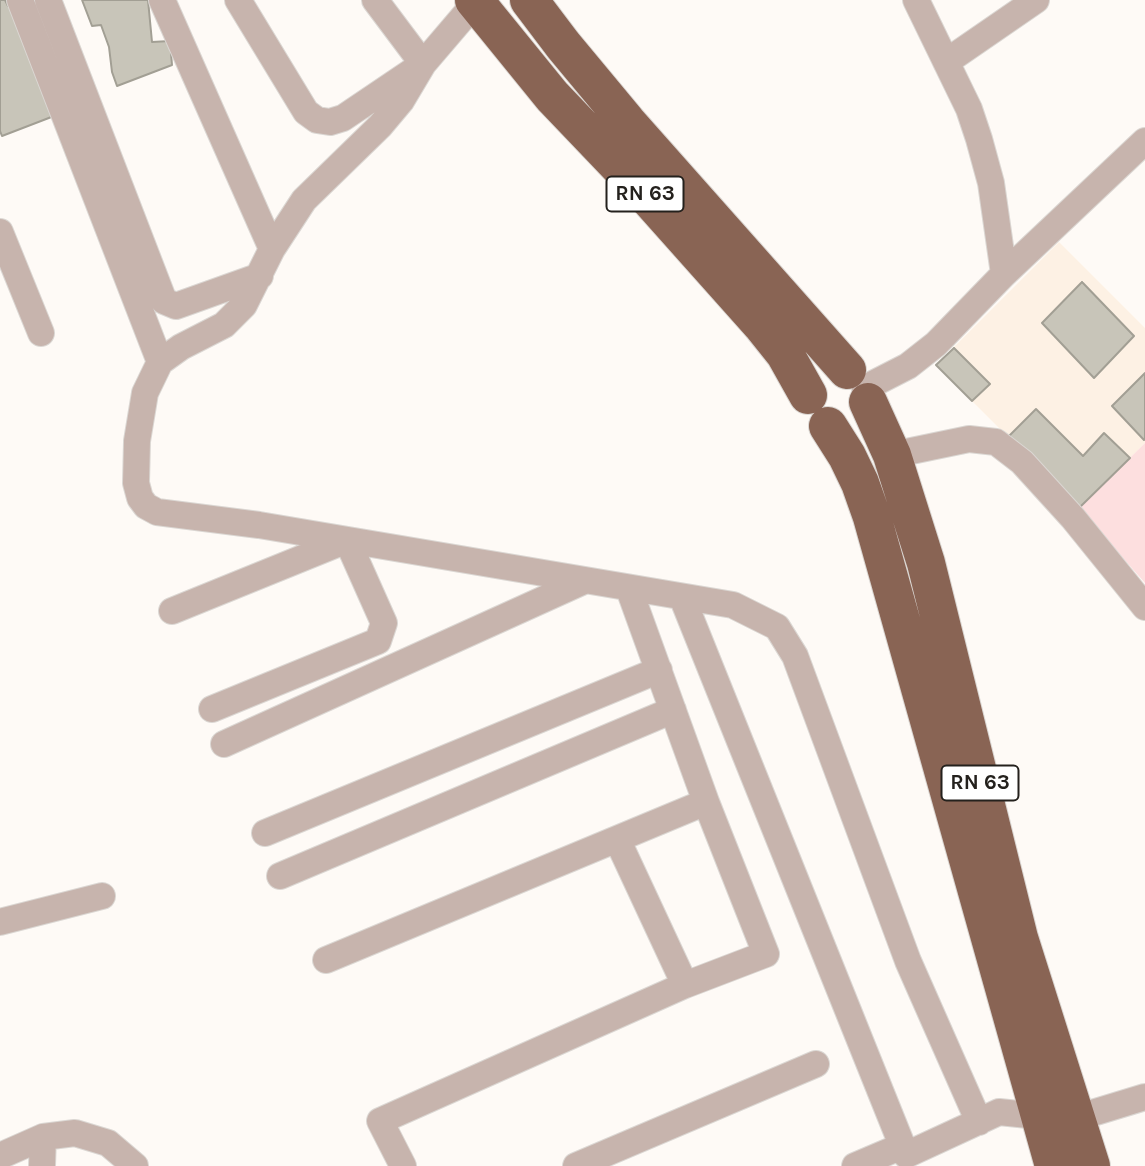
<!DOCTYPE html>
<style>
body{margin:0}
canvas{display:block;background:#fefaf6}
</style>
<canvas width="1145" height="1166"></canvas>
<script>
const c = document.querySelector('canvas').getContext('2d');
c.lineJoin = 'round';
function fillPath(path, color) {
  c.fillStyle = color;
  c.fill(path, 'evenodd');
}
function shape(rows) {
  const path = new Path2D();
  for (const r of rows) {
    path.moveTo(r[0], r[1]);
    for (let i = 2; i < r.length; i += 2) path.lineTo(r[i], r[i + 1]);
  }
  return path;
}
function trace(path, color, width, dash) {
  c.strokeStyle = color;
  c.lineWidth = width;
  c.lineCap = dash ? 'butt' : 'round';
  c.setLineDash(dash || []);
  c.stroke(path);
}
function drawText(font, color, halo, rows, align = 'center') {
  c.font = font + ' Karla,sans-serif';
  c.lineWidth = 7;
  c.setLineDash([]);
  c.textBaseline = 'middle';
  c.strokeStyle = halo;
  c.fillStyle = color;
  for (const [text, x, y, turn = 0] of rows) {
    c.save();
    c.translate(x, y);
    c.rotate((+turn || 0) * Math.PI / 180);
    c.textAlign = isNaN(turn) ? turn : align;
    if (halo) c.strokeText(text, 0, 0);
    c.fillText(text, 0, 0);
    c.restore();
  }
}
fillPath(shape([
 [1059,242,1145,328,1145,443,1079,508,936,365]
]), '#fdf1e4');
fillPath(shape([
 [1145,443,1145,583,1079,508]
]), '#fddfdf');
const building = shape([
 [0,0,5,0,8,6,10,5,54,116,2,136,0,131,0,0],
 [82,0,148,0,152,42,170,41,172,65,117,86,112,72,109,47,101,25,92,26,82,0],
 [1082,282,1134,336,1094,378,1042,323,1082,282],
 [954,348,990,384,972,401,936,365,954,348],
 [1145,373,1145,438,1144,440,1112,406,1145,373],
 [1036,409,1083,456,1104,433,1130,458,1079,508,1008,437,1036,409]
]);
fillPath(building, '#c8c5b9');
trace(building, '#a29f94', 2);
const minor = shape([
 [20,0,160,362],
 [48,0,164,301,176,306,260,276],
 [162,0,272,249],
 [238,0,306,112,317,120,330,122,343,118,423,64,375,0],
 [916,0,969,109,979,139,991,183,1004,274],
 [476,2,423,64,401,101,380,126,304,200,272,249,244,305,224,325,181,347,160,362,145,393,137,441,136,483,140,498,146,506,157,512,259,525,733,605,777,627,795,656,908,961,979,1122],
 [946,62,1036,0],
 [0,232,41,333],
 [865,388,908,366,936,344,1004,274,1145,141],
 [892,455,969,439,996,442,1022,462,1073,518,1145,607],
 [682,597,906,1155,999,1112,1038,1116],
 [172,611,347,540,384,623,378,641,212,709],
 [224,744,584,581],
 [265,833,659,670],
 [617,839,685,985],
 [280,876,673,710],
 [0,922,102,896],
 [326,960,706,802,629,589],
 [1076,1118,1145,1097],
 [0,1156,43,1137,75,1133,108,1143,135,1166],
 [42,1166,43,1137],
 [403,1166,380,1121,685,985,766,954,706,802],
 [576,1166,816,1064],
 [855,1166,902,1146]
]);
const highway = shape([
 [474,0,552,96,638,186,761,324,785,354,808,395],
 [529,0,563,45,627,122,847,370],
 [868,402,892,455,926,563,1019,938,1091,1166],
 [828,426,847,456,860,483,872,517,1054,1166]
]);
trace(minor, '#dbd7d3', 28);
trace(highway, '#dbd7d3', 40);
trace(minor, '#c7b4ad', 26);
trace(highway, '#896454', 38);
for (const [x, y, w] of [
 [645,194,77],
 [980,783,77]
]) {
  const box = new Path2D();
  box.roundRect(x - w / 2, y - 17.5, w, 35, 5);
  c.fillStyle = '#fff';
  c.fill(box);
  trace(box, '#24211d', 2);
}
drawText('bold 21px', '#24211d', null, [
 ["RN 63",645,194],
 ["RN 63",980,783]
]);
</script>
